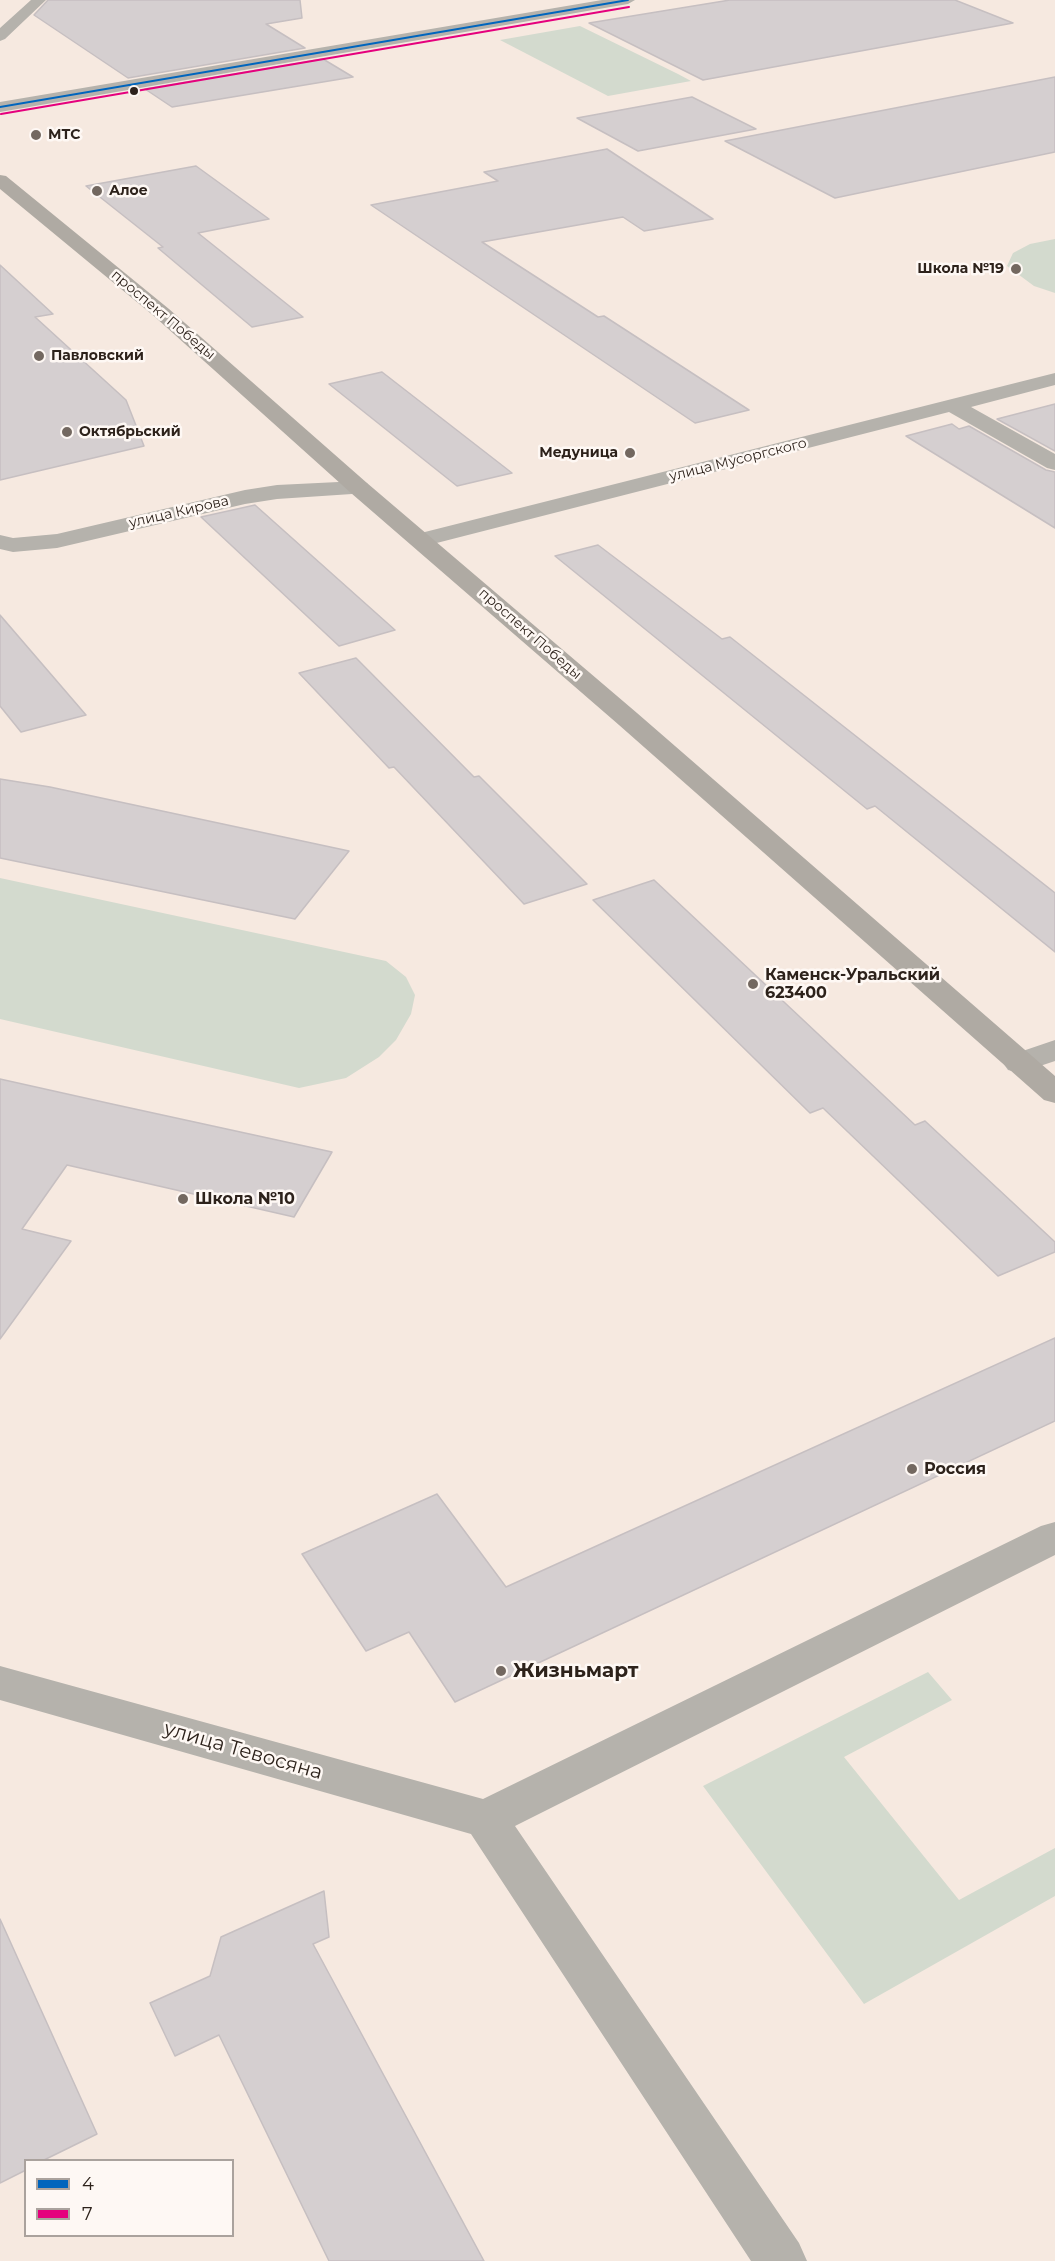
<!DOCTYPE html>
<meta charset="utf-8">
<style>
body{margin:0}
#map{position:relative;width:1055px;height:2261px;overflow:hidden;background:#f6e9e0;font-family:Montserrat,sans-serif}
canvas{display:block}
.legend{position:absolute;left:24px;top:2159px;width:210px;height:78px;box-sizing:border-box;background:#fef8f4;border:2px solid #aaa29d;margin:0;padding:8px 10px;list-style:none;font-size:18px;color:#2d221b}
.legend li{display:flex;align-items:center;gap:12px;height:30px}
.legend b{width:30px;border:2px solid #aaa29d}
</style>
<div id="map">
<canvas width="1055" height="2261"></canvas>
<ul class="legend">
<li><b style="height:8px;background:#0065bd"></b>4</li>
<li><b style="height:8px;background:#e5007d"></b>7</li>
</ul>
</div>
<script>
const c = document.querySelector('canvas').getContext('2d');
c.lineJoin = 'round';
function fillPath(path, color) {
  c.fillStyle = color;
  c.fill(path, 'evenodd');
}
function shape(rows) {
  const path = new Path2D();
  for (const r of rows) {
    path.moveTo(r[0], r[1]);
    for (let i = 2; i < r.length; i += 2) path.lineTo(r[i], r[i + 1]);
  }
  return path;
}
function trace(path, color, width, dash) {
  c.strokeStyle = color;
  c.lineWidth = width;
  c.lineCap = dash ? 'butt' : 'round';
  c.setLineDash(dash || []);
  c.stroke(path);
}
function drawText(font, color, halo, rows, align = 'center') {
  c.font = font + ' Montserrat,sans-serif';
  c.lineWidth = 5;
  c.setLineDash([]);
  c.textBaseline = 'middle';
  c.strokeStyle = halo;
  c.fillStyle = color;
  for (const [text, x, y, turn = 0] of rows) {
    c.save();
    c.translate(x, y);
    c.rotate((+turn || 0) * Math.PI / 180);
    c.textAlign = isNaN(turn) ? turn : align;
    if (halo) c.strokeText(text, 0, 0);
    c.fillText(text, 0, 0);
    c.restore();
  }
}
fillPath(shape([
 [580,26,678,74,691,81,608,96,500,40],
 [1055,239,1055,293,1034,286,1007,266,1013,253,1030,244],
 [0,878,386,961,406,977,415,995,411,1014,396,1040,379,1057,346,1078,299,1088,0,1019],
 [928,1672,952,1700,844,1757,959,1900,1055,1848,1055,1896,864,2004,703,1786]
]), '#d3dace');
const building = shape([
 [48,0,300,0,302,18,266,24,305,48,128,78,34,15,48,0],
 [730,0,955,0,1013,23,703,80,589,23,730,0],
 [323,59,353,77,172,107,145,89,323,59],
 [1055,77,1055,152,835,198,725,141,1055,77],
 [692,97,756,129,638,151,577,118,692,97],
 [607,149,713,219,644,231,623,217,482,242,598,317,604,316,749,410,695,423,371,205,498,181,484,172,607,149],
 [196,166,269,219,198,233,303,317,252,327,158,248,163,247,86,186,196,166],
 [0,265,53,314,35,317,126,400,144,446,0,480,0,265],
 [382,372,512,473,457,486,329,384,382,372],
 [1055,404,1055,451,997,419,1055,404],
 [952,424,959,429,969,426,1046,470,1055,472,1055,528,906,436,952,424],
 [255,505,395,630,339,646,201,517,255,505],
 [598,545,722,639,730,637,1055,893,1055,952,875,806,867,809,555,556,598,545],
 [0,615,86,715,21,732,0,706,0,615],
 [356,658,474,777,479,776,587,884,524,904,394,767,389,768,299,673,356,658],
 [0,779,50,787,349,851,295,919,0,858,0,779],
 [654,880,915,1125,925,1121,1055,1242,1055,1252,998,1276,823,1108,810,1113,593,900,654,880],
 [0,1079,112,1104,332,1152,294,1217,67,1165,22,1229,71,1241,0,1339,0,1079],
 [1055,1338,1055,1421,455,1702,409,1632,366,1651,302,1554,437,1494,506,1587,1055,1338],
 [324,1891,329,1937,313,1944,484,2261,329,2261,219,2035,175,2056,150,2003,210,1976,221,1937,324,1891],
 [0,1919,97,2134,44,2160,26,2160,26,2170,0,2183,0,1919]
]);
fillPath(building, '#d5cfd0');
trace(building, '#c6bfc1', 1.5);
fillPath(shape([
 [31,0,46,0,5,39,0,41,0,28,31,0],
 [602,0,635,0,628,4,0,112,0,102,602,0],
 [1055,373,1055,385,971,407,1055,454,1055,470,1047,468,949,412,421,547,413,545,409,540,413,535,1055,373],
 [359,481,367,483,370,488,367,493,277,499,245,504,57,548,13,552,0,549,0,535,13,538,57,534,245,490,277,485,359,481],
 [1055,1040,1055,1061,1019,1073,1008,1070,1003,1063,1008,1056,1055,1040],
 [1055,1522,1055,1555,515,1826,799,2243,807,2261,751,2261,471,1834,0,1700,0,1666,483,1799,1041,1526,1055,1522]
]), '#b5b2ac');
fillPath(shape([
 [0,175,6,176,169,309,367,483,637,713,1055,1076,1055,1103,1044,1100,619,725,351,493,155,317,0,189,0,175]
]), '#afaaa3');
trace(shape([
 [0,107,628,0]
]), '#0065bd', 2);
trace(shape([
 [1,114,629,7]
]), '#e5007d', 2);
for (const [x, y, r, color] of [
 [134,91,5,"#2d221b"],
 [36,135,6,"#736860"],
 [97,191,6,"#736860"],
 [1016,269,6,"#736860"],
 [39,356,6,"#736860"],
 [67,432,6,"#736860"],
 [630,453,6,"#736860"],
 [753,984,6,"#736860"],
 [183,1199,6,"#736860"],
 [912,1469,6,"#736860"],
 [501,1671,6,"#736860"]
]) {
  const dot = new Path2D();
  dot.arc(x, y, r, 0, 2 * Math.PI);
  c.fillStyle = color;
  c.fill(dot);
  trace(dot, '#fef8f4', 2);
}
drawText('bold 14px', '#2d221b', '#fef8f4', [
 ["МТС",48,135],
 ["Алое",109,191],
 ["Школа №19",1004,269,"right"],
 ["Павловский",51,356],
 ["Октябрьский",79,432],
 ["Медуница",618,453,"right"]
], 'left');
drawText('14px', '#2d221b', '#fef8f4', [
 ["проспект Победы",163,315,40],
 ["улица Мусоргского",738,460,-14],
 ["улица Кирова",179,512,-13],
 ["проспект Победы",530,634,41]
]);
drawText('bold 16px', '#2d221b', '#fef8f4', [
 ["Каменск-Уральский",765,975],
 ["623400",765,993],
 ["Школа №10",195,1199],
 ["Россия",924,1469]
], 'left');
drawText('bold 20px', '#2d221b', '#fef8f4', [
 ["Жизньмарт",513,1671]
], 'left');
drawText('20px', '#2d221b', '#fef8f4', [
 ["улица Тевосяна",243,1751,16]
]);
</script>
